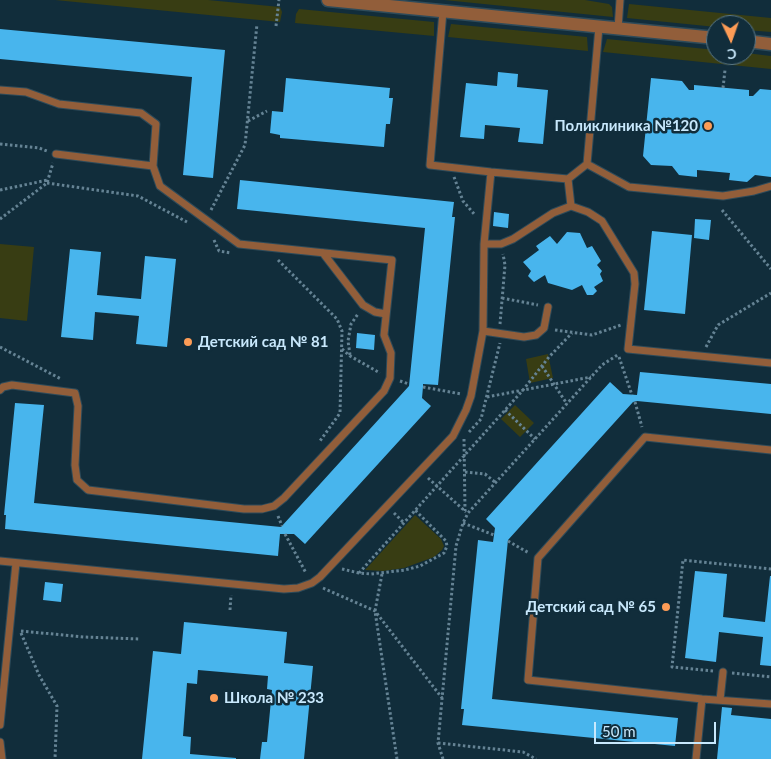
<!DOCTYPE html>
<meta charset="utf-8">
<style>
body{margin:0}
#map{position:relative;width:771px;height:759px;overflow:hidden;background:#112d3b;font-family:Lato,sans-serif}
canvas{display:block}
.north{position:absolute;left:706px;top:15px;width:50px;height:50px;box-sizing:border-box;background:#112d3b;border:1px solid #5a7888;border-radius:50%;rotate:177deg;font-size:14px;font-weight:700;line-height:20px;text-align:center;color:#c8e8fc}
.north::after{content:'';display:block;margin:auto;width:18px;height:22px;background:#fd9c56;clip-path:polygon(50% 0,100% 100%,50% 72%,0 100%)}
.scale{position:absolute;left:594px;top:722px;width:122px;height:22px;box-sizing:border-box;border:2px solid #c8e8fc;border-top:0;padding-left:6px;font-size:15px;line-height:18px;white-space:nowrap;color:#c8e8fc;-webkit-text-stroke:4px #112d3b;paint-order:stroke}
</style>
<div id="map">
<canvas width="771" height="759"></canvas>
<div class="north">С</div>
<div class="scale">50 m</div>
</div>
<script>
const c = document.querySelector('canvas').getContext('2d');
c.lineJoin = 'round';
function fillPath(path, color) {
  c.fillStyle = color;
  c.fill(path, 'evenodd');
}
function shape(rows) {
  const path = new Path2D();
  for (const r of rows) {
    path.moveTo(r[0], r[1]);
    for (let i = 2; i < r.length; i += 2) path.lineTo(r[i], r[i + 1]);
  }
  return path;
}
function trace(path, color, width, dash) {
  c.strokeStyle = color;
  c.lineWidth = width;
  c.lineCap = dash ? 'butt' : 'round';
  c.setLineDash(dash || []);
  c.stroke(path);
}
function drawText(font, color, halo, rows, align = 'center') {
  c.font = font + ' Lato,sans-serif';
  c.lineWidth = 5;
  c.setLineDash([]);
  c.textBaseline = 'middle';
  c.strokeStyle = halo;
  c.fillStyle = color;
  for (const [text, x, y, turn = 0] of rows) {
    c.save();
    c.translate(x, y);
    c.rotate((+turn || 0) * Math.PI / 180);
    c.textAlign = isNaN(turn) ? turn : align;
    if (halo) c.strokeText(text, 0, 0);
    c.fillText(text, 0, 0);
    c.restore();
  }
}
fillPath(shape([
 [55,0,208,0,280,7,282,12,280,22],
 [444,0,585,0,609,4,612,7,613,17],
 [629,4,771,18,771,32,746,30,746,25,716,25,716,27,627,18],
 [299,9,434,22,434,36,295,23,296,14],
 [451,24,587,37,588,51,448,37],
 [607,39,716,50,716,55,746,55,746,53,771,56,771,69,603,52],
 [0,244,34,247,27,321,0,318],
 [548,354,553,378,530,383,526,359],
 [515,405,534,423,520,437,501,419],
 [415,515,441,539,444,546,442,550,434,557,404,568,383,571,365,570]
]), '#383d13');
fillPath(shape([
 [0,29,225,50,213,178,183,175,192,77,0,59],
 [498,72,518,74,517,87,548,90,543,144,518,142,520,128,485,125,484,139,460,137,466,83,497,86],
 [286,78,390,88,389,98,393,98,390,124,386,124,384,147,280,138,280,135,270,133,272,111,283,112],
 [651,78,682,81,689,90,694,90,694,85,749,90,749,96,753,96,760,89,771,90,771,177,755,175,747,182,729,180,730,173,697,170,697,177,679,175,672,166,651,165,643,156],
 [240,180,454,202,452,217,455,217,438,385,423,384,423,387,422,398,431,406,305,544,294,534,280,534,278,556,5,529,6,515,4,515,15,403,44,405,34,503,281,527,409,386,425,228,237,209],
 [494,212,509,214,508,228,493,226],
 [695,219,711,220,709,240,694,238],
 [652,231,692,235,685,314,644,310],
 [567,232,580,233,587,248,592,246,601,261,597,265,602,271,600,274,603,281,594,287,597,291,593,295,587,295,582,285,572,290,548,283,545,275,534,282,528,276,531,271,523,262,539,250,536,246,550,236,557,244],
 [70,249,101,252,97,295,141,299,145,256,176,259,167,347,136,344,139,316,95,312,93,340,61,337],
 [357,333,375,335,374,350,356,348],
 [640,372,771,384,771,414,637,401,633,402,508,540,492,699,678,718,675,746,462,725,464,709,461,709,478,540,493,542,495,528,486,519,610,382,623,394,637,395],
 [695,571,727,574,723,617,765,622,770,576,771,576,771,666,760,665,763,637,719,632,716,662,685,658],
 [45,582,63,584,61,602,43,600],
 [184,622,287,632,284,663,313,666,304,759,260,759,262,742,267,742,272,690,267,689,268,676,198,670,197,684,187,683,183,736,191,737,190,754,236,758,236,759,142,759,153,651,181,654],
 [722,707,732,708,731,715,771,719,771,759,717,759]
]), '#48b5ed');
const service = shape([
 [443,11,430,165,491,172,568,179,587,164,599,27],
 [618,29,620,0],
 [0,90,26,92,59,104,141,113,156,124,153,166,160,186,239,244,392,260,384,335,391,353,390,378,384,391,284,498,274,506,262,509,244,509,88,490,77,480,75,465,78,406,75,393,12,385,3,387,0,390],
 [56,154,153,166],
 [587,164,629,187,723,196,754,191,771,186],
 [568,179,571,206],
 [484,244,501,244,513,239,553,213,571,206,588,212,602,221,634,273,635,284,628,349,771,363],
 [323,253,363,305,375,312,386,314],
 [483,331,524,337,536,335,544,328,548,307],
 [771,450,645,437,538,558,528,680,702,699,771,704],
 [0,561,284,589,298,588,312,583,320,577,453,436,466,410,471,396,483,331,484,244,491,172],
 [720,700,723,672],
 [0,725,16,563],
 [0,742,2,759],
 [696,759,702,699]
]);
const minor = shape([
 [328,0,716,38],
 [746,41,771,44]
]);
trace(service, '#2e4b5a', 9);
trace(minor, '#2e4b5a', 15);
trace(shape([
 [276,26,279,0],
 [723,88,725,70],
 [248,121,267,111],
 [0,144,39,148,47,151],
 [454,177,463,201,475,215],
 [47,183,138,196,187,222],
 [0,190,48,180],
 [211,210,245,145,257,24],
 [722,210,771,269],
 [0,219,47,183,53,163],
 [214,240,219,251,231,253],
 [278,260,337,319,342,331,340,413,320,441],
 [502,298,538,305],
 [500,324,505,265,503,254],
 [555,330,592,335,621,325],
 [0,347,61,379],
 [706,347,718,325,771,293],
 [342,349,350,356,380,373],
 [350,355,348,341,351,324,358,314],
 [619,357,632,395],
 [542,366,567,404],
 [400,381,409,384],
 [423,387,461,394],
 [487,397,591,377],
 [635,402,642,427],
 [505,410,535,439],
 [469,432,481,419,500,343],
 [464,439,465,511],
 [465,472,485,474,496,483],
 [428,478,466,512],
 [394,513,404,523],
 [278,516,282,526],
 [463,523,494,535],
 [285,534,306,573],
 [508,541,529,553],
 [342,569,359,573,371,574,405,570,420,566,444,553,447,546,446,541,415,510],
 [359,573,523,390,549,357,572,333],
 [382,574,375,611,397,759],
 [323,588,375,611,442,698],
 [230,610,231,595],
 [21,631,84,637,140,639],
 [21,633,39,675,57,706,55,759],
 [713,671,672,667,683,560,771,569],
 [732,673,771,677],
 [438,743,523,752,536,759],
 [443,759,438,743,456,546,463,523,468,513,592,376,602,365,619,354]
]), '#658394', 3, [2.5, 2.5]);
trace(service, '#925e3a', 7);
trace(minor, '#925e3a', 12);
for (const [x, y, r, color] of [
 [708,126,5,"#fd9c56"],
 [188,342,5,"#fd9c56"],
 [666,607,5,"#fd9c56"],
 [214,698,5,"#fd9c56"]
]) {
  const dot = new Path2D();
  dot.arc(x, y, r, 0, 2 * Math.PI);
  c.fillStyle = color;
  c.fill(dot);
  trace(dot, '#112d3b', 2);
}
drawText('bold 15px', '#c8e8fc', '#112d3b', [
 ["Поликлиника №120",698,126],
 ["Детский сад № 81",198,342,"left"],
 ["Детский сад № 65",656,607],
 ["Школа № 233",224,698,"left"]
], 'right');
</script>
